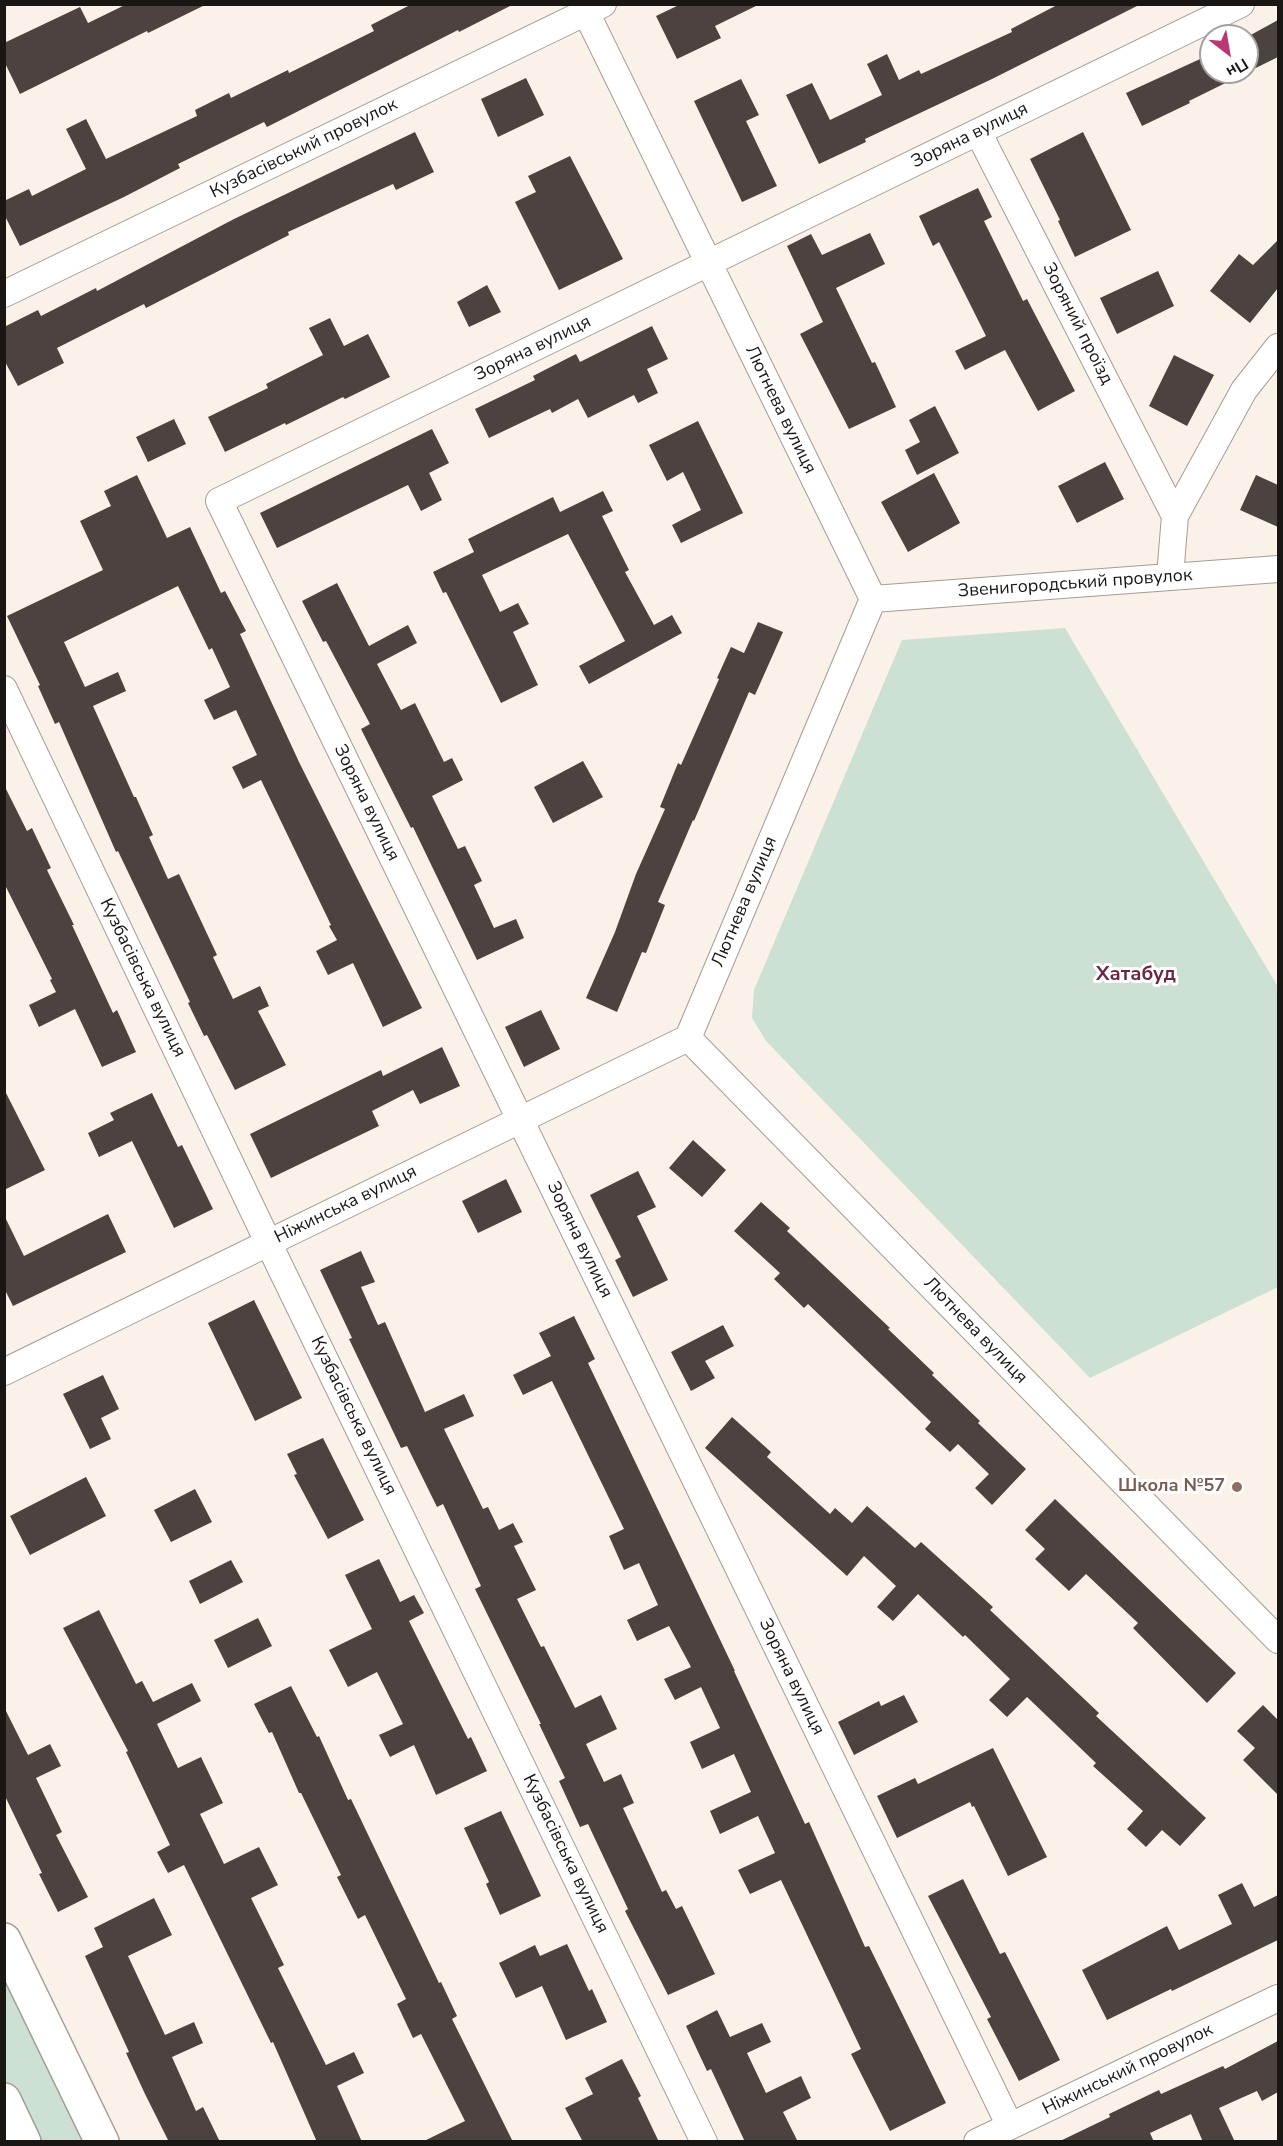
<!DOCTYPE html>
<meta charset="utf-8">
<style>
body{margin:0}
#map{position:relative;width:1283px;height:2146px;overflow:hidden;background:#faf1e9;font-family:"Nunito Sans",sans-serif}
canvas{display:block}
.frame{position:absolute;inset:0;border:6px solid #191613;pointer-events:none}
.north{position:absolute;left:1199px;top:24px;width:60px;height:60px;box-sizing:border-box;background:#fff;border:2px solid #a3a2a1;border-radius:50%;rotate:149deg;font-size:16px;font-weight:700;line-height:24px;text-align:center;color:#191613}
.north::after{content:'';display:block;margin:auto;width:21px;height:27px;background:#bc3676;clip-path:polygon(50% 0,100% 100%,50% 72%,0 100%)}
</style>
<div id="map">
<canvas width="1283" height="2146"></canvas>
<div class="frame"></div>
<div class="north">Пн</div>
</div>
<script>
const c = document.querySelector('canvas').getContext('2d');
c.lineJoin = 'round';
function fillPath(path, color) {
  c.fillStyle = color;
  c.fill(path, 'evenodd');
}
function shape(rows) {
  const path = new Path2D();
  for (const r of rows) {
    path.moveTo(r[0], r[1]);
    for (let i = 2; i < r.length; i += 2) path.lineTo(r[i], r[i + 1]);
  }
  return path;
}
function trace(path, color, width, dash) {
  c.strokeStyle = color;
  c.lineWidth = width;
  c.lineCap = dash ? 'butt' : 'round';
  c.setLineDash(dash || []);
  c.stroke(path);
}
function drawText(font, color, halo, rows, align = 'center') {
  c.font = font + ' "Nunito Sans",sans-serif';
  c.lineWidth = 6;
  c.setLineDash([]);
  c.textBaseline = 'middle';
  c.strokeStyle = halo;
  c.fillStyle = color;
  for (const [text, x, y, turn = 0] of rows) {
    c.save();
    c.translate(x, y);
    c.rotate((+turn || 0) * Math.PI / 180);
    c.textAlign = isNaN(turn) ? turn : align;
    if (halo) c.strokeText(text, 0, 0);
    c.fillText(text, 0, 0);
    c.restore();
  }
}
fillPath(shape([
 [1065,628,1278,987,1278,1287,1090,1378,766,1041,752,1018,754,990,902,640],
 [4,1939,102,2141,23,2141,5,2104]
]), '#cce1d4');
fillPath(shape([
 [127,4,207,4,148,33,147,31,20,94,4,61,4,43,80,7,88,23],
 [412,4,514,4,459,32,458,30,267,127,264,122,178,164,180,168,124,197,20,246,4,214,4,201,29,189,32,196,86,169,66,129,86,119,106,159,197,116,195,110,229,93,231,98,288,70,289,73,374,31,371,25],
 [681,4,760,4,715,26,721,38,677,59,656,16],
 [1059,4,1141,4,992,79,865,139,866,142,819,164,786,95,812,83,830,120,882,95,867,64,887,54,899,80,919,70,921,74,1012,32,1011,29],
 [1278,20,1278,57,1189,101,1190,103,1142,126,1126,93,1211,54,1211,72,1247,72,1247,37],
 [526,78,544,115,498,137,481,99],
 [741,79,759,115,746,121,777,186,742,202,694,101],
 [415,132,434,172,396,190,393,184,338,209,288,232,289,235,146,308,144,304,57,348,64,363,18,386,4,360,4,327,38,310,41,316,96,288,97,291,234,219],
 [1083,132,1131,230,1075,257,1058,221,1060,220,1030,159],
 [570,156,623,259,559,290,515,202,536,192,528,176],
 [978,188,992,217,984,221,1023,301,1027,299,1075,391,1038,411,1005,350,965,370,955,351,986,336,939,242,933,246,919,216],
 [870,233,885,264,836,288,872,363,875,362,896,407,849,429,800,334,823,322,787,246,811,234,822,255],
 [1278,240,1278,288,1250,323,1210,291,1239,254,1253,265],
 [1158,271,1174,306,1117,334,1100,298],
 [487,285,501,312,469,327,457,302],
 [330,318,344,346,368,334,390,377,345,399,343,397,286,425,285,423,225,452,208,417,268,388,266,384,323,355,309,328],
 [652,326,668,359,647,369,658,393,638,403,634,395,588,418,578,399,552,413,550,409,489,438,475,409,535,380,533,376,576,354,580,362],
 [1174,355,1214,375,1187,426,1149,406],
 [935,406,959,453,917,475,905,450,920,442,909,420],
 [174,419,186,444,148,462,136,437],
 [698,421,743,513,681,543,672,525,701,510,683,472,667,481,649,445],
 [432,429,449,463,429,473,442,500,421,511,408,485,277,548,260,513],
 [1105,462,1124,499,1077,523,1058,486],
 [934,473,960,523,908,552,881,502],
 [137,475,167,538,190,527,221,593,225,591,246,631,240,634,299,762,422,1008,383,1027,353,963,328,975,316,951,337,940,329,926,331,925,261,780,243,789,232,767,257,755,236,710,214,720,204,700,230,687,212,648,209,650,178,586,64,642,85,687,118,672,126,691,93,706,134,797,136,797,153,835,149,837,168,879,179,874,217,955,213,957,233,999,260,986,269,1006,258,1011,286,1065,235,1090,207,1035,204,1036,188,1003,190,1002,118,851,116,852,59,722,55,724,38,686,40,685,7,616,103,570,80,521,111,506,104,491],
 [1256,475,1278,485,1278,527,1240,510],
 [603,491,613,511,602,516,629,570,625,572,654,625,672,615,682,633,589,684,579,666,625,641,568,534,482,575,500,612,518,603,529,624,513,632,538,685,501,703,446,592,443,593,433,572,474,552,468,539,553,497,560,512],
 [337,583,369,646,408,625,417,643,377,664,401,710,415,703,444,762,452,758,463,780,432,796,458,849,465,846,482,881,474,885,494,928,516,919,524,938,477,960,413,827,411,828,361,729,370,724,326,641,323,642,302,601],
 [758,622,783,632,755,695,749,692,694,821,693,820,658,902,665,905,646,953,642,952,617,1012,586,998,615,932,636,874,665,809,660,807,678,763,681,765,719,679,717,678,731,647,744,653],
 [583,761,603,797,553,823,534,787],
 [4,785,27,831,32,828,51,868,47,870,74,925,72,925,113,1013,117,1010,136,1052,102,1067,75,1009,39,1027,29,1005,56,992,50,980,52,979,4,883],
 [541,1010,560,1049,524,1067,505,1027],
 [442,1047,460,1086,420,1104,413,1090,372,1111,379,1126,271,1178,250,1134,381,1070,383,1076],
 [4,1089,45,1170,4,1190],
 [152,1093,178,1147,182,1145,213,1209,174,1228,132,1141,99,1157,88,1133,114,1120,110,1113],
 [693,1140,726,1170,702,1197,669,1168],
 [638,1171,656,1207,637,1216,668,1280,633,1297,615,1260,621,1257,590,1195],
 [506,1179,522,1212,478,1233,462,1201],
 [761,1202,790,1228,787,1231,890,1328,888,1329,934,1373,932,1375,980,1421,978,1423,1026,1469,992,1505,975,1488,989,1474,958,1444,950,1452,925,1429,931,1422,808,1304,804,1308,774,1279,780,1273,734,1231],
 [108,1214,126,1252,13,1306,4,1288,4,1215,24,1256],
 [361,1251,375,1282,361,1287,378,1325,385,1322,425,1412,464,1394,474,1416,444,1429,483,1509,488,1507,499,1530,513,1523,523,1542,514,1546,536,1590,517,1599,541,1647,544,1646,575,1708,601,1695,617,1729,586,1744,604,1782,621,1774,634,1803,623,1808,662,1892,666,1890,676,1909,682,1906,715,1974,668,1995,625,1911,628,1909,588,1824,580,1827,559,1781,565,1778,539,1724,541,1724,475,1589,481,1586,443,1504,437,1507,407,1446,401,1448,349,1339,352,1338,320,1270],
 [254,1300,302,1398,255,1421,208,1323],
 [574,1316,595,1359,588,1363,735,1671,734,1671,805,1824,809,1822,865,1947,869,1946,946,2103,890,2131,851,2054,861,2049,781,1880,750,1894,738,1870,775,1853,758,1816,720,1834,710,1811,751,1792,734,1754,702,1769,690,1742,720,1728,701,1687,675,1700,664,1679,691,1667,669,1626,637,1641,627,1620,658,1605,639,1563,624,1570,609,1536,624,1529,552,1381,523,1395,513,1375,551,1356,539,1333],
 [723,1325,734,1346,705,1361,715,1378,691,1391,671,1352],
 [103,1375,119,1409,101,1418,111,1439,90,1449,63,1394],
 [732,1417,771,1452,767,1457,830,1514,835,1508,852,1523,867,1506,915,1548,921,1542,993,1607,990,1610,1099,1713,1096,1716,1206,1818,1180,1846,1162,1830,1146,1847,1127,1829,1143,1811,1093,1766,1096,1763,1027,1697,1007,1717,989,1700,1010,1679,965,1635,963,1637,918,1594,893,1621,877,1607,896,1586,864,1556,847,1576,705,1448],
 [323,1438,364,1520,328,1539,294,1475,297,1474,287,1454],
 [86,1477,106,1516,30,1555,10,1516],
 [195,1489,212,1522,171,1542,154,1510],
 [1055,1499,1236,1673,1207,1703,1133,1628,1138,1623,1086,1574,1069,1591,1035,1559,1045,1549,1025,1530],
 [379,1559,400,1602,414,1595,424,1613,409,1621,468,1739,471,1737,487,1771,436,1795,414,1745,390,1757,379,1735,403,1724,377,1672,348,1687,329,1650,372,1629,345,1575],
 [231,1560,243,1582,200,1604,189,1581],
 [99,1610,136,1684,142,1681,153,1702,192,1683,201,1701,157,1724,178,1768,201,1757,223,1803,200,1814,224,1864,259,1847,278,1885,251,1898,284,1965,278,1968,326,2065,354,2052,364,2073,337,2086,362,2142,317,2142,273,2042,271,2043,184,1865,168,1873,157,1852,170,1845,126,1752,128,1751,63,1628],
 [258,1618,272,1646,228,1668,214,1640],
 [291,1686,317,1737,319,1736,348,1800,351,1799,439,1983,441,1982,457,2016,452,2019,513,2142,422,2142,465,2121,421,2034,413,2038,397,2004,406,1999,365,1915,358,1919,337,1877,341,1875,301,1793,299,1793,272,1732,269,1733,254,1704],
 [904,1695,918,1722,854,1755,838,1722,879,1701,881,1706],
 [1263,1705,1278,1720,1278,1795,1243,1760,1255,1748,1237,1731],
 [4,1707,28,1755,50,1744,61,1766,36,1778,62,1832,56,1835,88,1897,58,1912,39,1874,42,1873,4,1794],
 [993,1748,1047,1857,1008,1876,974,1806,972,1807,970,1802,897,1838,877,1796,915,1778,918,1784],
 [501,1811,541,1896,500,1915,486,1884,489,1882,464,1828],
 [963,1879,1000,1954,1005,1952,1060,2060,1019,2081,987,2019,991,2017,928,1896],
 [1242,1883,1254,1907,1278,1895,1278,1940,1172,1991,1171,1989,1107,2020,1082,1970,1167,1926,1179,1950,1232,1924,1218,1895],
 [154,1898,172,1935,128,1956,165,2035,194,2022,203,2043,172,2057,196,2111,203,2107,220,2142,169,2142,145,2094,126,2053,129,2052,85,1956,103,1947,94,1928],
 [567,1944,589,1991,592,1989,607,2022,566,2040,542,1986,516,1998,499,1963,535,1945,540,1956],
 [717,2010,730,2037,762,2023,771,2042,747,2053,766,2093,801,2076,811,2098,783,2112,798,2142,745,2142,711,2069,707,2071,686,2026],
 [1278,2041,1278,2092,1262,2101,1257,2091,1219,2108,1235,2142,1203,2142,1191,2114,1150,2133,1154,2142,1058,2142,1110,2117,1109,2114,1159,2090,1161,2094,1223,2066,1225,2069],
 [622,2059,641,2096,638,2098,659,2142,583,2142,565,2108,593,2094,585,2078]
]), '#4c4340');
const minor = shape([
 [582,4,873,599,688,1038],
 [978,132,1175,516],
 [4,294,603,4],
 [1170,576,1175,516,1244,390,1278,347],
 [873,599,1278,569],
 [4,689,268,1242,704,2142],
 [688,1038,1278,1640],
 [4,1372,688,1038],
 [1010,2126,219,501,1241,4],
 [977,2142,1278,1998]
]);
const secondary = shape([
 [4,1940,102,2142],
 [4,2100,24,2142]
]);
trace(minor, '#a59d96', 28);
trace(secondary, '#a59d96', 36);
trace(minor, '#fff', 26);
trace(secondary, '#fff', 33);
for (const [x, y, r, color] of [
 [1237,1487,6,"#8d6e63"]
]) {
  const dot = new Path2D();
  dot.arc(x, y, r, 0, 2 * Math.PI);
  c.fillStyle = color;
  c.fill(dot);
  trace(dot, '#fff', 2);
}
drawText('18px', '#191613', '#fff', [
 ["Зоряна вулиця",970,136,-26],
 ["Кузбасівський провулок",304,149,-26],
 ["Зоряний проїзд",1077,324,63],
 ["Зоряна вулиця",533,349,-26],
 ["Лютнева вулиця",780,410,64],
 ["Звенигородський провулок",1075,584,-4],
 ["Зоряна вулиця",366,803,64],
 ["Лютнева вулиця",745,902,-67],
 ["Кузбасівська вулиця",142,978,64],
 ["Ніжинська вулиця",346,1205,-26],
 ["Зоряна вулиця",579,1240,64],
 ["Лютнева вулиця",975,1331,46],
 ["Кузбасівська вулиця",353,1416,64],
 ["Зоряна вулиця",791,1677,64],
 ["Кузбасівська вулиця",565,1854,64],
 ["Ніжинський провулок",1128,2070,-26]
]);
drawText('bold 18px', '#785e54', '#fff', [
 ["Школа №57",1225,1487]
], 'right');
drawText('bold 20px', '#6a2845', '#fff', [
 ["Хатабуд",1136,975]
]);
</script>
